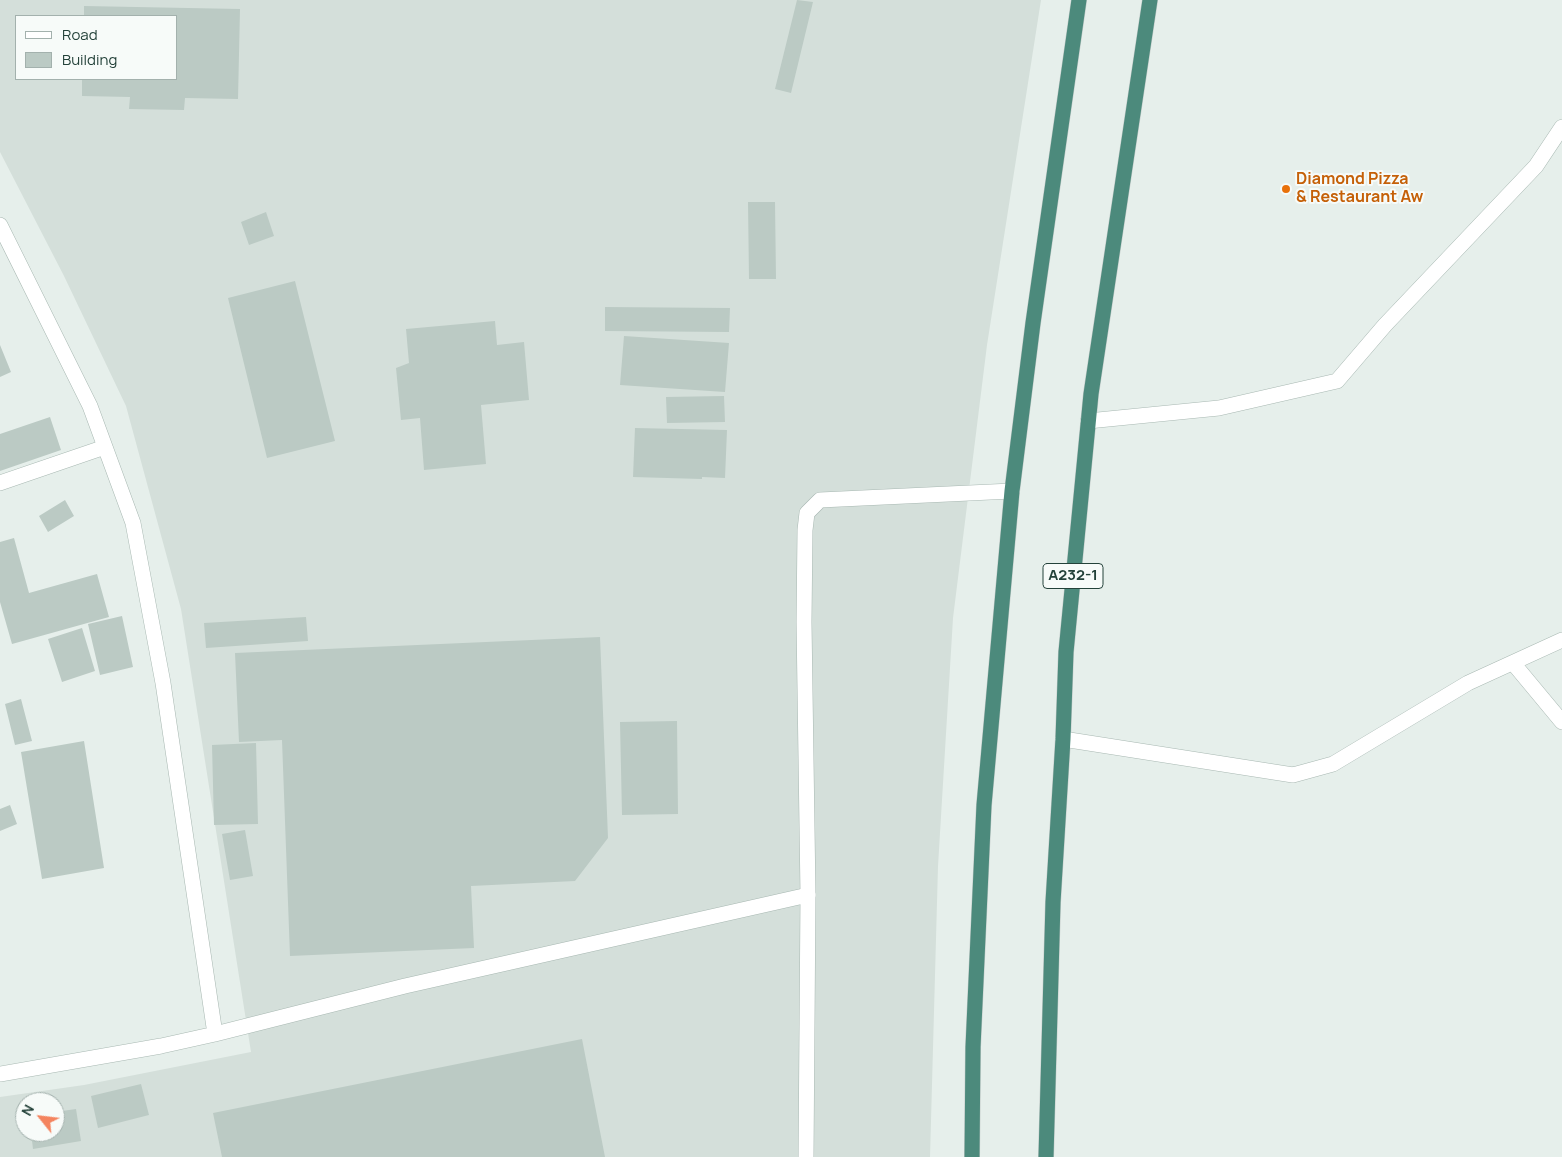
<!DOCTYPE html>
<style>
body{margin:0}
#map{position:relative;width:1562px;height:1157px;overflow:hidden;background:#e6efeb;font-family:Manrope,sans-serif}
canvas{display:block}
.legend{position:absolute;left:15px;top:15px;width:162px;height:65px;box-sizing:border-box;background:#f7fbf9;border:1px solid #a3b1ad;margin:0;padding:6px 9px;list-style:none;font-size:15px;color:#24423a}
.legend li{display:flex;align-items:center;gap:10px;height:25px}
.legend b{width:25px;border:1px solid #a3b1ad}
.north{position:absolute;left:15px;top:1092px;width:50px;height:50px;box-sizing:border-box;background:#f7fbf9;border:1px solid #a3b1ad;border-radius:50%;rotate:299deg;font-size:14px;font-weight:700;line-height:20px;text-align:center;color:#24423a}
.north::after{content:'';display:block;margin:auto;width:18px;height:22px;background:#f4845f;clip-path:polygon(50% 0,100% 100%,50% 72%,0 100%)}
</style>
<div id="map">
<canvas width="1562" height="1157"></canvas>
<ul class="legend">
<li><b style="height:6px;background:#fff"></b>Road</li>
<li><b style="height:14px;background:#bbcac4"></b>Building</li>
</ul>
<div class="north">N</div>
</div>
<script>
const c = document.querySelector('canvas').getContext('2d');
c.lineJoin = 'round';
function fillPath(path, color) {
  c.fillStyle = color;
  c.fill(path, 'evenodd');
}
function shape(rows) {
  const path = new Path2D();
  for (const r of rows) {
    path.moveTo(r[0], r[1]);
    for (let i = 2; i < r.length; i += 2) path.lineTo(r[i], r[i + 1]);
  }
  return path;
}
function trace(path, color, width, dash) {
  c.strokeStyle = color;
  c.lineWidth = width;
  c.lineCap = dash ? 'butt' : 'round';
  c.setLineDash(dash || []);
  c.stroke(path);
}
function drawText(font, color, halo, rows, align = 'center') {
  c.font = font + ' Manrope,sans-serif';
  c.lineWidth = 4;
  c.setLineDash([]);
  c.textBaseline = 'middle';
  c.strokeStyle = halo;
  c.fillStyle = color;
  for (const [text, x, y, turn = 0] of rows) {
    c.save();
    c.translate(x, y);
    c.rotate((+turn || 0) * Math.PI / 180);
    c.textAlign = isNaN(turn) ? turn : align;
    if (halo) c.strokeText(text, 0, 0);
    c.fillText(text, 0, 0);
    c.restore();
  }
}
fillPath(shape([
 [0,0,1041,0,987,345,953,618,938,866,930,1157,0,1157,0,1097,84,1085,251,1052,181,609,126,406,64,276,0,152],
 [16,16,176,16,176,79,16,79],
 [25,1102,55,1102,55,1132,25,1132]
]), '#d4dfda');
fillPath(shape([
 [797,0,813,2,791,93,775,89],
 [84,6,240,9,238,99,185,98,184,110,129,109,130,97,82,96,82,79,176,79,176,16,84,16],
 [748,202,775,202,776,279,749,279],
 [266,212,274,236,249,245,241,222],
 [295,281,335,441,267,458,228,298],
 [605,307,730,308,729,332,605,331],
 [495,321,497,345,524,342,529,400,481,405,486,464,424,470,420,418,401,420,396,368,409,363,406,329],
 [624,336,729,343,725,392,620,385],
 [0,345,11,372,0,377],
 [724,396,725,422,667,423,666,397],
 [50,417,61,450,0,471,0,434],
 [635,428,727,430,725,478,702,477,702,479,633,477],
 [65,500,74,516,48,532,39,516],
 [14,538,29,593,97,574,109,617,12,644,0,602,0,542],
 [122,616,133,667,100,675,88,624],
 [306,617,308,641,206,648,204,623],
 [82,628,95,671,62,682,48,639],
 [600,637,608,838,575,881,471,886,474,948,290,956,282,740,239,742,235,653],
 [21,699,32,741,15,745,5,704],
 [677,721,678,814,622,815,620,722],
 [84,741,104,868,42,879,21,752],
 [256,743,258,824,214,825,212,745],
 [10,805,17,824,0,831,0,809],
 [245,830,253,876,230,880,222,834],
 [582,1039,605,1157,222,1157,213,1113],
 [141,1084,149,1115,98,1128,91,1096],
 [76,1109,81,1141,33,1149,31,1132,55,1132,55,1112]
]), '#bbcac4');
const minor = shape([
 [0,225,90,406,133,523,163,683,215,1034],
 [1088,421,1219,408,1337,381,1385,325,1536,166,1562,127],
 [0,483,105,447],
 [1513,663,1562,722],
 [1063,739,1293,775,1333,764,1468,683,1562,640],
 [0,1074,161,1046,215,1034,405,986,808,895]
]);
const tertiary = shape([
 [806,1157,808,895,804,622,805,530,807,513,820,500,1012,491]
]);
const trunk = shape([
 [972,1157,973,1047,984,805,1012,491,1033,323,1079,0],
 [1046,1157,1053,902,1063,739,1066,652,1091,394,1150,0]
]);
trace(minor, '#a8b8b2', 16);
trace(tertiary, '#a8b8b2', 16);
trace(trunk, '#c2cac8', 16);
trace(minor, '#fff', 15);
trace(tertiary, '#fff', 15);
trace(trunk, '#4c8a7c', 15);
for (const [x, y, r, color] of [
 [1286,189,5,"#e8710a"]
]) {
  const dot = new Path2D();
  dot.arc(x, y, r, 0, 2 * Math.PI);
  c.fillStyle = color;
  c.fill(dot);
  trace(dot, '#f7fbf9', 2);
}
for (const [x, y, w] of [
 [1073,576,60]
]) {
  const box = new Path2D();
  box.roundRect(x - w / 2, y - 12.5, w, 25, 4);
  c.fillStyle = '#f7fbf9';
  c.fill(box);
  trace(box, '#24423a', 1);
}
drawText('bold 15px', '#24423a', null, [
 ["A232-1",1073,576]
]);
drawText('bold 16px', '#c56008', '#f7fbf9', [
 ["Diamond Pizza",1296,180],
 ["& Restaurant Aw",1296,198]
], 'left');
</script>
